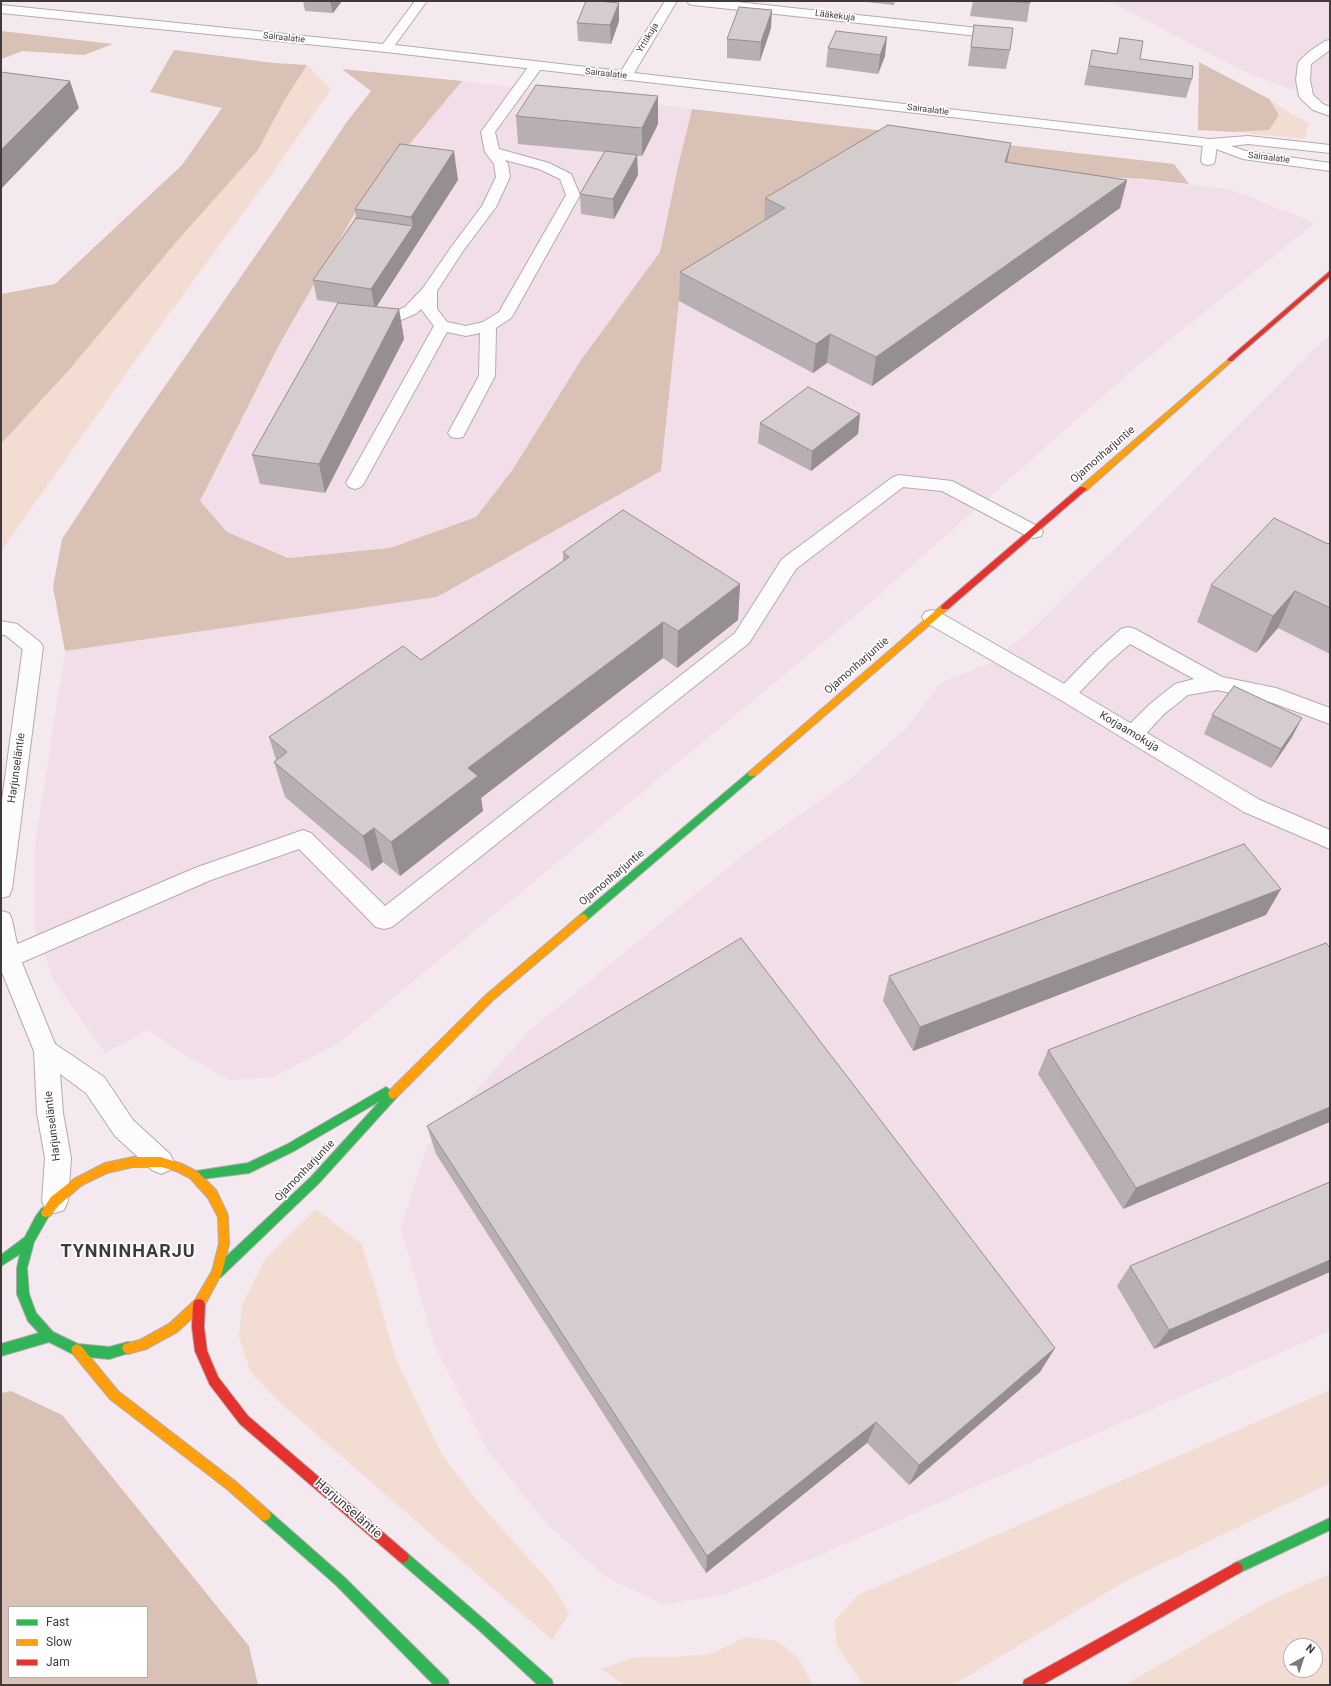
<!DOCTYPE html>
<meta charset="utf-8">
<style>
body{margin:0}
#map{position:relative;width:1331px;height:1686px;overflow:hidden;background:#f4e9ee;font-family:Roboto,sans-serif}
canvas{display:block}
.frame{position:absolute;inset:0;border:2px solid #42393d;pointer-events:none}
.legend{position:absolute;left:8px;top:1606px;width:140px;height:72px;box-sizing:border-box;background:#fff;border:1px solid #b3b0b1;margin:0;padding:5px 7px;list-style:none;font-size:12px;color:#42393d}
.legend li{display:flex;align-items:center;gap:8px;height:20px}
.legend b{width:20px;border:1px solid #b3b0b1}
.north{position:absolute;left:1283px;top:1638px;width:40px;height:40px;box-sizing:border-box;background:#fff;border:1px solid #b3b0b1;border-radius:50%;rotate:39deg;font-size:11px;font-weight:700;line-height:16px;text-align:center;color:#42393d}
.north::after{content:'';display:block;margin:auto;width:14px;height:18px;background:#80777b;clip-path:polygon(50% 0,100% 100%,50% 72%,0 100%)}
</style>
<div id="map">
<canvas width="1331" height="1686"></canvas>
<div class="frame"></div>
<ul class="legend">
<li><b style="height:5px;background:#30b455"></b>Fast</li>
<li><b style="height:5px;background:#ff9f0a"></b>Slow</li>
<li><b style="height:5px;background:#e5322d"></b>Jam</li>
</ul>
<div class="north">N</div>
</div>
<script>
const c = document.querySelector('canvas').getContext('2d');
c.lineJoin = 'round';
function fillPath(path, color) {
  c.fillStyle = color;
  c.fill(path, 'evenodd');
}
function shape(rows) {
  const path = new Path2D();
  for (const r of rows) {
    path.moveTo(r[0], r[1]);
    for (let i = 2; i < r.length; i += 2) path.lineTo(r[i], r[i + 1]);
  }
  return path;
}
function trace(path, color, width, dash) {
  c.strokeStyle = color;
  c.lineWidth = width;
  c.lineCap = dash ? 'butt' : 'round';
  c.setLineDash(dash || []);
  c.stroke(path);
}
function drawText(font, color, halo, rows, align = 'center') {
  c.font = font + ' Roboto,sans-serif';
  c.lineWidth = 3.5;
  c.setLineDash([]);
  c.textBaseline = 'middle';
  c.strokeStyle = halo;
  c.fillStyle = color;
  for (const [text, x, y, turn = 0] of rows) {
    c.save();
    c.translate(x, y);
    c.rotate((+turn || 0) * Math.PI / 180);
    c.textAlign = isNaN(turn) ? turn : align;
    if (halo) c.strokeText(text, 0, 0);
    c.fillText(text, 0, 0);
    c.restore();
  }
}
fillPath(shape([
 [1108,1,1330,1,1330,103,1252,75],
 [462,81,692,109,679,162,660,252,581,360,513,469,476,517,390,548,288,558,227,532,200,501,279,345,362,201],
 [884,153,1229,189,1315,223,1137,366,854,617,340,1042,273,1077,230,1080,190,1058,147,1030,105,1053,54,981,34,927,35,845,65,651,437,597,661,471,679,301],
 [1330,335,1330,1331,806,1561,723,1595,663,1604,606,1577,548,1525,486,1448,435,1347,401,1228,427,1146,529,1031,747,852,849,780,907,727,941,683,988,664,1032,629,1143,521,1316,347]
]), '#f2dee8');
fillPath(shape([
 [307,65,331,89,274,171,155,333,1,551,1,444,69,370,178,240,258,150,284,101],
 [1269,99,1291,114,1309,123,1305,139,1234,132,1269,130,1279,115],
 [316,1209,362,1244,397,1361,442,1455,484,1509,549,1581,562,1600,569,1614,552,1640,276,1399,250,1371,239,1336,242,1306,266,1258],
 [1330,1390,1330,1483,1126,1581,953,1685,863,1685,836,1644,835,1620,858,1595],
 [1330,1574,1330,1685,1125,1685,1267,1602],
 [1291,1646,1315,1646,1315,1670,1291,1670],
 [746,1637,777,1641,798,1658,813,1685,624,1685,601,1669,635,1657,676,1657,710,1654]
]), '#f3ddd3');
fillPath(shape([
 [1,31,113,44,84,55,23,51,1,59],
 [174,50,274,63,307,65,284,101,258,150,178,240,69,370,1,444,1,294,55,284,182,165,222,108,150,92],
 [1199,62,1269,99,1279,115,1269,130,1234,132,1198,130],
 [342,69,462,81,362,201,279,345,200,501,227,532,288,558,390,548,476,517,513,469,581,360,660,252,679,162,692,109,1174,164,1189,184,1144,179,1005,171,679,301,661,471,437,597,65,651,53,587,62,539,126,442,308,180,346,123,371,91],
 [11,1391,62,1415,249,1646,258,1685,1,1685,1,1393],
 [9,1607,147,1607,147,1677,9,1677]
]), '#dac1b5');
const lane = shape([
 [1330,40,1330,50,1311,64,1310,80,1313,95,1323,104,1330,107,1330,116,1313,110,1301,99,1299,96,1296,80,1298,63,1300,60,1310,51,1325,41,1330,40],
 [536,62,541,63,543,66,495,132,499,149,549,163,571,174,580,195,513,315,511,318,496,328,495,376,463,437,457,438,451,437,448,433,479,376,480,333,466,336,447,332,364,483,361,487,355,489,349,487,346,483,434,326,421,309,417,313,392,324,370,324,364,322,362,319,364,316,370,314,389,314,405,307,423,288,452,246,482,206,496,177,494,164,485,152,481,132,531,63,536,62],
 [505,160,539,169,560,179,566,195,499,312,483,322,466,326,447,322,437,309,437,291,463,251,496,207,510,177,508,164,505,160],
 [1210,139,1215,140,1217,143,1215,161,1213,164,1208,165,1203,164,1201,161,1203,143,1205,140,1210,139],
 [899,475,952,481,1041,528,1043,532,1041,536,1034,538,1027,536,942,491,903,487,796,569,749,643,392,927,384,929,376,927,299,849,211,880,16,965,8,968,1,965,1,951,195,868,303,830,311,833,385,906,735,633,782,559,893,477,899,475],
 [1,621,17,624,40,642,43,647,40,652,33,654,26,652,5,635,1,635,1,621],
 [1128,627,1135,629,1222,677,1276,688,1330,708,1330,724,1273,703,1217,690,1188,695,1164,714,1140,740,1133,742,1126,740,1123,734,1126,728,1150,704,1175,684,1194,679,1130,644,1108,663,1073,699,1066,701,1059,699,1056,694,1059,689,1094,653,1121,629,1128,627]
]);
const street = shape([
 [415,1,427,1,395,45,621,71,665,1,677,1,634,73,1210,139,1248,136,1330,145,1330,153,1248,144,1231,146,1246,151,1330,163,1330,171,1243,159,1211,147,386,52,1,13,1,5,383,44,415,1],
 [687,1,728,1,978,28,983,29,984,32,983,35,978,36,693,5,689,4,687,1],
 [932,610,939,612,1073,689,1260,800,1330,830,1330,849,1244,812,1059,699,925,622,922,617,925,612,932,610],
 [33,640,40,642,43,647,12,889,9,896,1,898,1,807,23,647,26,642,33,640],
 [1,911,9,913,12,920,20,958,55,1044,104,1077,133,1120,170,1154,174,1162,170,1170,161,1174,152,1170,115,1136,86,1093,60,1074,63,1113,71,1158,68,1201,64,1210,55,1213,46,1210,42,1201,45,1158,37,1113,34,1051,1,970,1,911]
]);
const fast = shape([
 [752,771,756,774,755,776,586,921,583,922,580,921,578,918,580,915,749,772,752,771],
 [386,1087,390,1090,393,1089,397,1091,398,1094,397,1097,319,1183,221,1277,217,1278,213,1277,212,1273,213,1269,311,1177,380,1101,294,1151,249,1173,194,1180,190,1178,189,1175,190,1172,248,1163,286,1145,386,1087],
 [46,1207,50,1208,51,1212,34,1242,27,1268,29,1294,36,1313,53,1332,78,1344,109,1347,128,1342,132,1344,134,1348,132,1352,109,1359,77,1356,49,1342,1,1356,1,1344,39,1333,28,1321,17,1294,17,1268,20,1254,1,1266,1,1255,25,1237,36,1216,42,1208,46,1207],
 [265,1509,269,1511,344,1577,448,1680,449,1685,434,1685,336,1585,261,1519,259,1515,261,1511,265,1509],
 [1330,1518,1330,1530,1241,1572,1237,1574,1233,1572,1231,1568,1233,1564,1330,1518],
 [403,1551,407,1553,488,1623,552,1680,553,1685,538,1685,480,1631,399,1561,397,1557,399,1553,403,1551]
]);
const slow = shape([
 [1230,358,1233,360,1232,361,1086,491,1080,491,1080,487,1230,358],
 [945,604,948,605,949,607,948,609,755,776,749,776,748,774,749,772,942,605,945,604],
 [583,914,586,915,588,918,586,921,492,1001,397,1097,393,1099,389,1097,388,1094,389,1091,486,995,580,915,583,914],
 [133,1157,161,1157,182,1164,198,1172,216,1190,227,1213,228,1217,229,1244,222,1273,203,1308,177,1332,146,1349,128,1354,124,1352,122,1348,124,1344,140,1340,169,1324,195,1300,212,1271,219,1244,218,1217,208,1198,190,1178,176,1171,161,1167,133,1167,107,1173,82,1185,59,1205,50,1216,46,1217,42,1216,41,1212,51,1197,74,1179,105,1163,133,1157],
 [77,1344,81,1346,118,1391,235,1481,269,1511,271,1515,269,1519,265,1521,261,1519,227,1489,110,1399,73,1354,71,1350,73,1346,77,1344]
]);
const jam = shape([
 [1330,271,1330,276,1232,361,1228,361,1228,359,1330,271],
 [1080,487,1083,487,1087,489,948,609,942,609,941,607,942,605,1080,487],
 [199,1299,203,1300,205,1304,204,1327,207,1351,218,1377,248,1416,407,1553,409,1557,407,1561,403,1563,399,1561,240,1424,210,1385,195,1351,192,1327,193,1304,195,1300,199,1299],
 [1237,1562,1241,1564,1243,1568,1241,1572,1042,1685,1023,1685,1024,1680,1237,1562]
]);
trace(lane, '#b4abaf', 2);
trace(street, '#b4abaf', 2);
trace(fast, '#b4abaf', 2);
trace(slow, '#b4abaf', 2);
trace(jam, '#b4abaf', 2);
fillPath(lane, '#fdfcfc');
fillPath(street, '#fdfcfc');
fillPath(fast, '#30b455');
fillPath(slow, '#ff9f0a');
fillPath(jam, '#e5322d');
fillPath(shape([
 [303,1,342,1,333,13,305,11],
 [856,1,895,1,894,5],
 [973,1,1030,1,1027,22,970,16],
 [619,21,611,44,578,41,577,23],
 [974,25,1010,50,1006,69,968,66],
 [771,28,760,61,727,58,727,39],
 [1120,38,1140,59,1192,79,1186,98,1084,85,1092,50,1117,54],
 [828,48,885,56,878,74,826,67],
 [658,96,658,124,642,156,637,156,638,175,614,219,581,214,580,194,604,152,518,144,516,116],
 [1007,162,1127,180,1120,208,872,386,827,363,813,373,679,301,680,272,764,221,765,198],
 [458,180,376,307,399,309,404,339,325,493,260,484,252,455,338,303,317,300,313,280,356,218,355,209],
 [860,414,858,434,811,471,758,443,760,423],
 [1330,542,1330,654,1278,628,1256,653,1197,622,1211,585,1328,544],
 [563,552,740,584,738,620,677,668,663,658,481,798,483,811,400,876,383,862,372,871,285,797,274,762,276,760,269,737,421,660,563,561],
 [1212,715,1292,737,1271,768,1204,734],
 [1266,915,913,1051,883,1001,889,976],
 [1330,948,1123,1209,1038,1074,1048,1050],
 [427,1126,1055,1348,1040,1372,909,1485,867,1443,706,1573,436,1154],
 [1330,1182,1154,1349,1117,1286,1130,1266]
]), '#b7afb1');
fillPath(shape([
 [330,1,342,1,333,13],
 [619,3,619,21,611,44,610,25],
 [772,10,771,28,760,61,761,42],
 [887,37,885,56,878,74,880,55],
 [70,81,79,108,1,189,1,150],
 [658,96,658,124,642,156,642,128],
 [1011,143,1005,171,1005,162],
 [454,151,458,180,375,309,371,289,413,226,411,217],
 [637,155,638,175,614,219,613,199],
 [1127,180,1120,208,872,386,876,357],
 [399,309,404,339,325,493,319,464],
 [830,334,827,363,813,373,816,344],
 [860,414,858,434,811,471,812,451],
 [740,584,738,620,677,668,678,631],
 [1295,591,1278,628,1256,653,1273,616],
 [663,622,663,658,481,798,483,811,400,876,391,842,468,768],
 [1302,718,1292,737,1271,768,1281,749],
 [374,828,383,862,372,871,363,836],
 [1281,889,1266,915,913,1051,920,1027],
 [1330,1107,1330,1122,1123,1209,1136,1188],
 [1330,1260,1330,1272,1154,1349,1169,1330],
 [1055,1348,1040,1372,909,1485,919,1465],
 [876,1422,867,1443,706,1573,707,1556]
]), '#958f90');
const building = shape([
 [586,1,597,1,619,3,610,25,577,23,586,1],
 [1009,1,1030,1,1030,3,1009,1],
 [739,7,772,10,761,42,727,39,739,7],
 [974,25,1013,28,1010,50,971,47,974,25],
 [836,31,887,37,880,55,828,48,836,31],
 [1120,38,1143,41,1140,59,1193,66,1192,79,1089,66,1092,50,1117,54,1120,38],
 [1,72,70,81,1,150,1,72],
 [536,85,658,96,642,128,516,116,536,85],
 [888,125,1011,143,1005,162,1127,180,876,357,830,334,816,344,680,272,785,208,765,198,888,125],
 [400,144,454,151,411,217,355,209,400,144],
 [605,151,637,155,613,199,580,194,605,151],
 [356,218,413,226,371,289,313,280,356,218],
 [338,303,399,309,319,464,252,455,338,303],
 [808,387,860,414,812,451,760,423,808,387],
 [623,510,740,584,678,631,663,622,468,768,478,776,391,842,374,828,363,836,274,762,287,752,269,737,403,646,421,660,569,557,563,552,623,510],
 [1274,518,1328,544,1330,542,1330,608,1295,591,1273,616,1211,585,1274,518],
 [1234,686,1302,718,1281,749,1212,715,1234,686],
 [1244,844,1281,889,920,1027,889,976,1244,844],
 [741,938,1055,1348,919,1465,876,1422,707,1556,427,1126,741,938],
 [1326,943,1330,948,1330,1107,1136,1188,1048,1050,1326,943],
 [1330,1182,1330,1260,1169,1330,1130,1266,1330,1182]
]);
fillPath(building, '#d5ccce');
trace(building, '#958f90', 1);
drawText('9px', '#42393d', '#fff', [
 ["Lääkekuja",835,16,7],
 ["Sairaalatie",284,38,6],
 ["Yrttikuja",648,38,-58],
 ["Sairaalatie",606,74,6],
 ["Sairaalatie",928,110,7],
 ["Sairaalatie",1269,158,7]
]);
drawText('11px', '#42393d', '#fff', [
 ["Ojamonharjuntie",1103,455,-41],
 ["Ojamonharjuntie",857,666,-41],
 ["Korjaamokuja",1129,732,31],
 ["Harjunseläntie",17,768,-82],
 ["Ojamonharjuntie",612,878,-40],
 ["Harjunseläntie",53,1126,-97],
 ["Ojamonharjuntie",305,1171,-46]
]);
drawText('13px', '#42393d', '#fff', [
 ["Harjunseläntie",348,1509,41]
]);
c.letterSpacing = '1px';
drawText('bold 18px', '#42393d', '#fff', [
 ["TYNNINHARJU",128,1252]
]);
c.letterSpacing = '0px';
</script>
